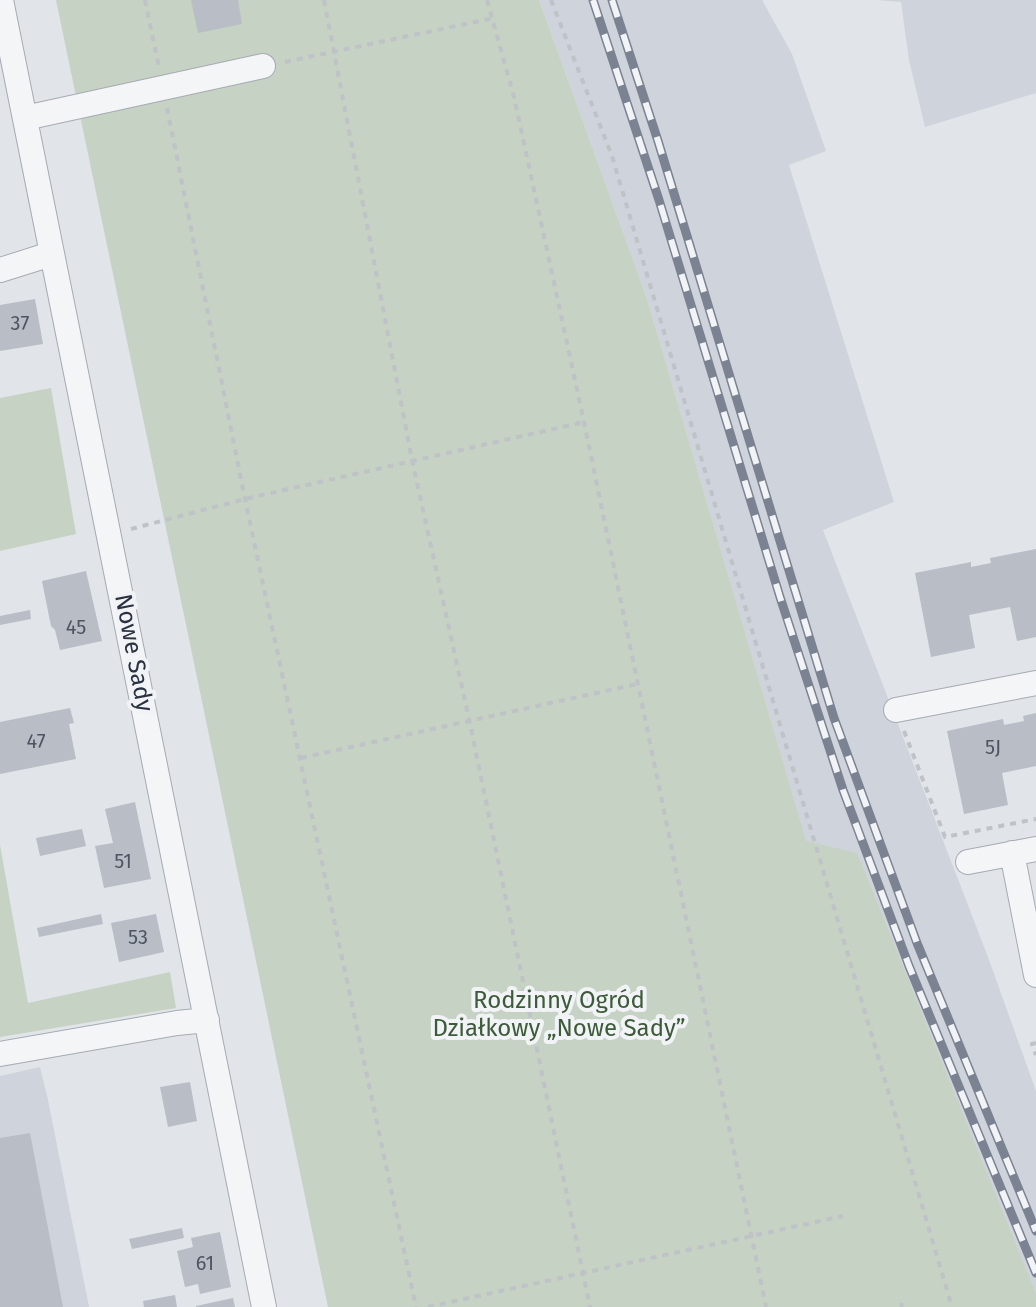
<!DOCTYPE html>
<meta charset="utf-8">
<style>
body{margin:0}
canvas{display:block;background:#e1e4e9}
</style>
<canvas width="1036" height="1307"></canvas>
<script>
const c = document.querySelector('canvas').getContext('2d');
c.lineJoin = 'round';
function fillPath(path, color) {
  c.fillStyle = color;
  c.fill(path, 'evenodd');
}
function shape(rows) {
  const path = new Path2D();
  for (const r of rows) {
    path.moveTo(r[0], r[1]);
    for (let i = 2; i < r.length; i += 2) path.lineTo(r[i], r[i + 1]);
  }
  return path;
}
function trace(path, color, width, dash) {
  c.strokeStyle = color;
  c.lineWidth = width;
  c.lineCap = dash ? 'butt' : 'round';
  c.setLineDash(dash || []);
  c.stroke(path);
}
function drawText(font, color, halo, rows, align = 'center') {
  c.font = font + ' "Fira Sans",sans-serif';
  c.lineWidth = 8;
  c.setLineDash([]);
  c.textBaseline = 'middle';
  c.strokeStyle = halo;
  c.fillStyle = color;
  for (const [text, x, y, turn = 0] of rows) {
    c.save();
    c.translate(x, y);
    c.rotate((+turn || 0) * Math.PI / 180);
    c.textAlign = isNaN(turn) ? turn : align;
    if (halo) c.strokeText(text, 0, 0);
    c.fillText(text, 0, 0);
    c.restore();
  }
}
fillPath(shape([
 [539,0,762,0,792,54,826,151,789,165,894,502,823,530,988,957,1036,1091,1036,1307,942,1307,647,299],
 [877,0,1036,0,1036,93,925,127,909,60,901,2],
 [40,1067,48,1100,89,1307,0,1307,0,1076]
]), '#cfd3db');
fillPath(shape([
 [56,0,539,0,647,299,806,841,857,853,1036,1294,1036,1307,328,1307],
 [51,388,76,534,0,551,0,398],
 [0,845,28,1003,170,972,176,1008,0,1037]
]), '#c6d2c3');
fillPath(shape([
 [191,0,238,0,242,24,198,33],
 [35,299,43,344,0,351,0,305],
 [1036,549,1036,637,1017,641,1010,607,969,615,975,648,931,657,915,573,971,562,971,567,991,563,990,558],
 [86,571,102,641,60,650,55,630,51,626,42,581],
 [30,610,31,619,0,625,0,616],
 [70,708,74,723,69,724,76,759,0,774,0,722],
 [1036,713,1036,766,1002,773,1008,805,964,814,947,731,1003,719,1004,725,1024,721,1023,716],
 [135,802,151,879,104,888,95,846,113,843,105,809],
 [82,829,86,846,40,856,36,838],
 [101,914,103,924,39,937,37,928],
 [156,914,164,952,119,962,111,923],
 [190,1082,197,1121,168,1127,160,1087],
 [30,1133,63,1307,0,1307,0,1138],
 [182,1228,184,1238,132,1249,129,1239],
 [220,1232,231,1287,200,1294,198,1284,185,1287,177,1251,193,1247,191,1238],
 [175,1295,177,1307,144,1307,143,1301],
 [233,1298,235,1307,196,1307,196,1306]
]), '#b8bdc6');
const minor = shape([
 [1,0,264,1307],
 [25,118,263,66],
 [0,270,51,254],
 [896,710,1036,683],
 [1012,853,1036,975],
 [968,862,1036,849],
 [0,1054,177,1023,207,1020]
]);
trace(minor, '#a6abb3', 26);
trace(shape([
 [145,0,159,68],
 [324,0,412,460,469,719,590,1307],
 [487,0,514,97,584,422,766,1307],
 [551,0,612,156,952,1307],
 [285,62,494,18],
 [167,108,245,499,416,1307],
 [131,529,245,499,584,422],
 [904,731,945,837,1036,819],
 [301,758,637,684],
 [1036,1043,1032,1044,1036,1055],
 [901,1303,902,1307],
 [428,1307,843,1216]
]), '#bfc2c7', 4, [6, 6]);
trace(minor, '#f4f5f7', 24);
const rail = shape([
 [593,0,659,200,780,597,843,790,909,966,1036,1273],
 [612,0,658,141,834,718,917,943,1036,1231]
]);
trace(rail, '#7b8392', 9);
trace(rail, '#f1f3f7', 6, [18]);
drawText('20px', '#4e5462', null, [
 ["37",20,324],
 ["45",76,628],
 ["47",36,742],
 ["5J",993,748],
 ["51",123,862],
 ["53",138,938],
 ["61",205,1264]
]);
drawText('24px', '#2a3140', '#f1f3f7', [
 ["Nowe Sady",133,653,79]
]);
drawText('24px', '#3d5b38', '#f1f3f7', [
 ["Rodzinny Ogród",559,1001],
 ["Działkowy „Nowe Sady”",559,1029]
]);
</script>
